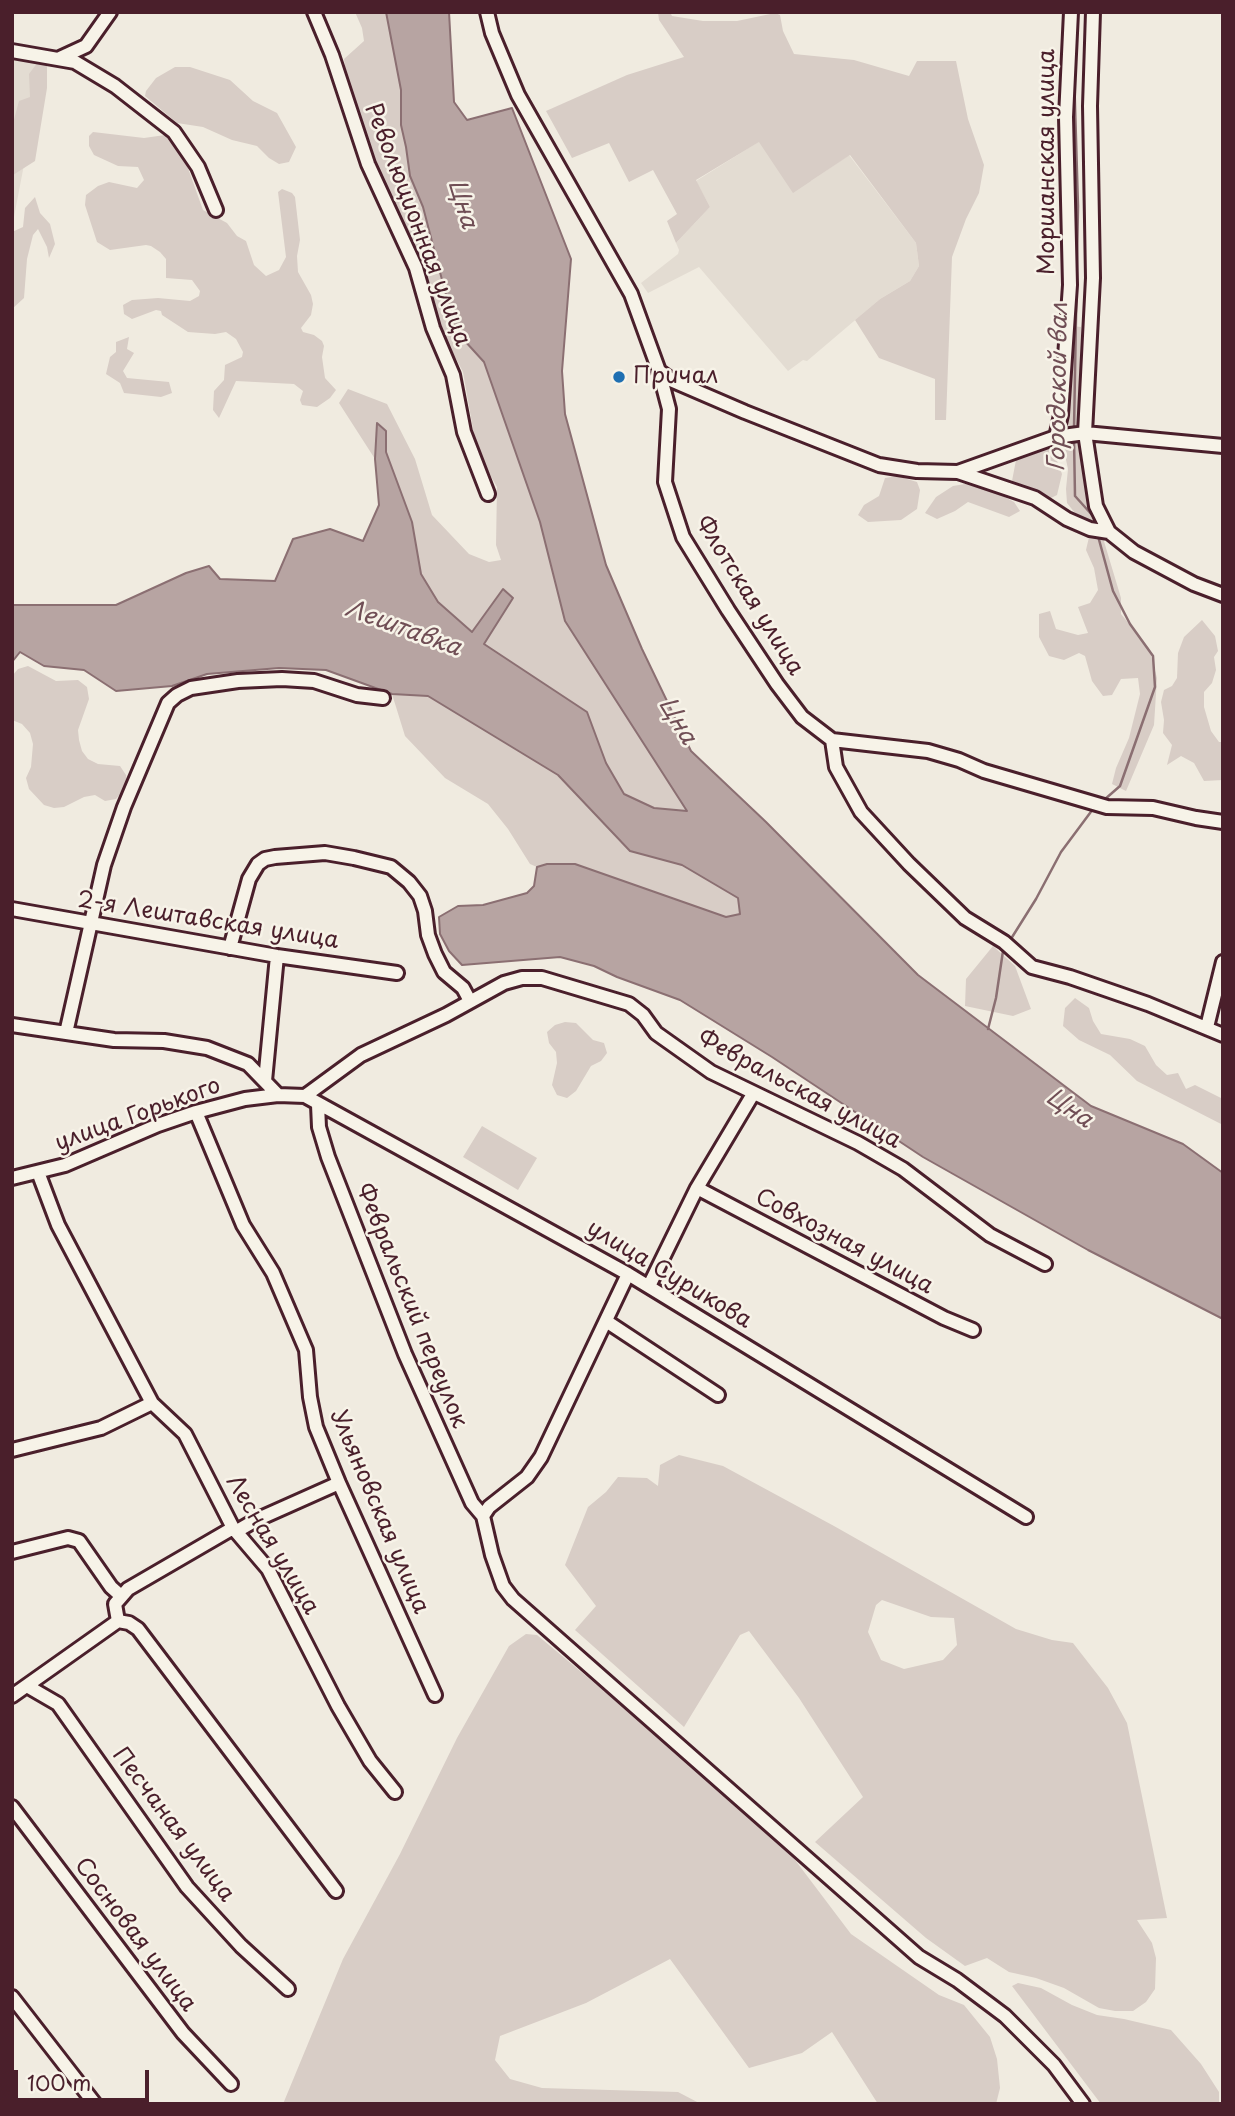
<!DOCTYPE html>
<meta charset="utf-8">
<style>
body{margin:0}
#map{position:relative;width:1235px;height:2116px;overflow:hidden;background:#f0ebe0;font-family:"Playpen Sans",sans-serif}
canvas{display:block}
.frame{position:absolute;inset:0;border:14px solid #4a1f2b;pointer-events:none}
.scale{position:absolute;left:14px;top:2070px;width:135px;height:32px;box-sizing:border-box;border:4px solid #4a1f2b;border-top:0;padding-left:9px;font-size:21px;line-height:24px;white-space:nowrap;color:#4a1f2b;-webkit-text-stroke:5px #f7f3e8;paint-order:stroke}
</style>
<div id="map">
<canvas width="1235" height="2116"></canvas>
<div class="frame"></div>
<div class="scale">100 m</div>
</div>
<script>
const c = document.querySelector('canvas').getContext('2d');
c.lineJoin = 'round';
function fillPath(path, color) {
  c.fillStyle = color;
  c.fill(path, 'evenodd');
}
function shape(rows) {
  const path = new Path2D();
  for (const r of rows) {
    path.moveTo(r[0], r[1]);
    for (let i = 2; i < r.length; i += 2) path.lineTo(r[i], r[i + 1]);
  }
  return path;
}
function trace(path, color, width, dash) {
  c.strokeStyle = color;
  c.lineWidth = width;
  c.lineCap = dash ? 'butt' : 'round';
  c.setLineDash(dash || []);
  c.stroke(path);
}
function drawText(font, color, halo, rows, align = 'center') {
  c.font = font + ' "Playpen Sans",sans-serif';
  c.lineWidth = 5;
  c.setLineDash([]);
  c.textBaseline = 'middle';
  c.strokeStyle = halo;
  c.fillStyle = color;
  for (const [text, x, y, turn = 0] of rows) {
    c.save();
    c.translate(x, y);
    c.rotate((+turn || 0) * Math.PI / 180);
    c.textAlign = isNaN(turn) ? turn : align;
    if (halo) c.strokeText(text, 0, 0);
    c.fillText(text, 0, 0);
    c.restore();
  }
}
fillPath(shape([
 [12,55,44,60,14,217,12,272],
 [760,141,811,181,849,155,916,243,919,266,910,281,880,299,807,361,803,360,788,371,699,267,648,293,641,283,678,254,679,250,676,243,710,207,696,181]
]), '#e3dcd2');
fillPath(shape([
 [355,12,386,12,401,90,401,125,406,147,410,176,423,207,464,340,484,362,540,522,565,621,688,811,654,808,624,794,606,763,587,712,484,644,512,598,504,589,472,633,438,602,421,574,412,522,386,452,386,431,377,423,375,459,339,403,348,389,387,404,415,459,432,515,469,554,489,562,501,560,496,545,497,487,477,452,463,372,435,319,424,264,398,222,373,169,347,83,344,59,364,41,362,28],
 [658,12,670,12,672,16,703,21,737,21,775,13,780,15,783,31,794,54,854,60,909,76,917,61,956,61,968,119,984,165,979,193,966,219,952,257,946,420,935,420,935,379,879,358,855,320,880,299,910,281,919,266,916,243,850,155,793,193,759,142,696,180,710,207,676,243,667,221,677,214,653,170,629,182,609,143,572,158,546,111,627,75,684,57,659,20],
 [41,58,47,65,47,88,35,161,13,175,12,127,19,101,30,97,29,74],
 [175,67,190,67,230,80,253,101,277,113,296,147,289,162,279,164,269,158,257,146,232,140,203,127,177,123,145,96,146,91,156,78],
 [93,132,144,138,165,135,184,157,203,210,227,223,237,236,246,241,254,265,266,276,279,270,286,257,278,192,282,189,292,193,295,197,300,240,297,256,298,272,311,295,313,304,311,315,301,328,303,332,314,335,322,341,324,346,322,357,325,378,336,390,330,398,317,407,302,405,300,400,303,391,294,384,236,381,219,418,213,410,214,391,224,380,225,365,242,357,243,352,236,339,226,332,215,334,188,332,162,315,161,311,156,310,132,319,124,314,123,305,132,300,158,298,190,301,199,296,200,291,192,280,166,278,166,259,160,252,151,246,146,245,110,250,97,242,85,205,86,195,98,186,109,182,137,188,144,180,138,167,118,166,94,155,89,146,89,136],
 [35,197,40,213,50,224,55,244,49,258,47,247,38,229,33,235,27,259,24,298,12,309,12,232,23,227,25,208],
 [1072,326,1081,327,1079,443,1086,494,1097,515,1091,524,1079,518,1067,503,1066,489,1068,469,1061,436],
 [129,337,127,349,134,353,123,371,127,378,169,382,172,393,161,397,124,393,120,383,106,374,110,357,116,352,116,342],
 [1051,444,1062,474,1057,495,1049,499,1012,481,1016,460,1024,453],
 [897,476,917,482,920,490,917,509,901,520,868,522,858,515,864,505,879,496,885,478],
 [965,484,982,485,1014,502,1020,511,1009,517,968,502,955,511,937,519,925,513,936,497,953,486],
 [1090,533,1100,533,1103,538,1121,598,1121,614,1149,648,1157,678,1154,725,1126,791,1112,784,1116,768,1129,738,1140,694,1138,678,1121,679,1112,695,1103,696,1092,681,1085,656,1079,653,1064,660,1049,656,1039,637,1039,614,1050,611,1056,629,1078,635,1088,633,1078,607,1090,603,1098,590,1094,568,1086,550],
 [1202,620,1215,636,1218,651,1214,657,1216,670,1212,683,1204,692,1204,707,1211,731,1219,742,1223,742,1223,780,1204,781,1194,763,1181,756,1167,765,1172,745,1163,733,1164,720,1161,702,1164,690,1172,686,1177,678,1178,653,1184,637],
 [28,666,56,681,78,680,87,687,89,699,78,730,79,740,82,751,88,759,98,764,120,766,126,775,127,786,116,799,105,801,95,795,84,797,64,807,54,808,44,805,29,789,26,778,31,767,33,744,30,733,22,724,12,720,12,676,18,669],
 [392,694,428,696,558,775,630,851,682,865,738,897,740,914,726,917,575,864,547,864,537,867,530,864,508,829,488,804,445,778,405,736],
 [993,946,1015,966,1031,1009,1013,1016,965,1006,966,979],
 [1075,998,1089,1008,1093,1021,1101,1034,1130,1039,1145,1046,1156,1065,1167,1075,1178,1073,1186,1089,1195,1085,1223,1099,1223,1125,1137,1081,1110,1055,1079,1040,1063,1026,1065,1008],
 [565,1022,576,1023,593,1040,604,1043,607,1053,601,1061,591,1066,576,1091,567,1098,557,1095,552,1085,557,1063,556,1052,549,1043,547,1032,555,1025],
 [482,1126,537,1158,518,1190,463,1157],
 [679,1455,723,1466,834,1526,1016,1629,1052,1640,1073,1643,1108,1688,1127,1723,1167,1918,1137,1920,1152,1943,1156,1958,1155,1989,1146,2002,1133,2011,1115,2011,1099,2008,1064,1988,1036,1978,1009,1972,987,1958,965,1966,926,1938,815,1842,863,1797,799,1698,749,1631,740,1635,684,1727,575,1630,596,1606,565,1565,588,1507,606,1492,618,1477,647,1478,658,1486,660,1465],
 [882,1600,931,1617,954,1618,957,1645,943,1660,904,1669,881,1660,868,1632,876,1605],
 [526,1634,537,1635,737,1802,786,1848,851,1934,939,1995,964,2005,990,2037,997,2059,1000,2088,996,2104,878,2104,832,2032,802,2053,749,2068,670,1959,586,2003,500,2036,495,2060,510,2079,542,2088,678,2092,701,2104,283,2104,343,1959,400,1854,457,1738,509,1646],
 [1018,1983,1041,1988,1072,2005,1097,2015,1124,2019,1171,2030,1201,2064,1219,2092,1219,2104,1101,2104,1012,1986]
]), '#d8cdc6');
const water = shape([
 [386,12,449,12,454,102,467,120,512,108,571,259,562,371,565,414,606,565,642,649,691,751,766,822,918,975,1091,1106,1183,1144,1223,1173,1223,1319,1088,1250,923,1157,772,1057,680,1000,617,977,594,966,560,957,462,965,449,951,440,934,439,917,458,906,483,905,527,893,534,886,537,867,547,864,575,864,726,917,740,914,738,898,682,865,630,851,558,775,428,696,392,694,326,670,279,668,207,674,172,686,116,691,84,670,44,666,20,652,12,662,12,605,116,605,186,573,209,566,220,579,275,581,293,539,330,529,363,541,379,505,375,459,377,423,386,431,386,452,412,522,421,574,438,602,472,632,503,589,513,598,484,644,587,712,606,763,624,794,654,808,687,811,565,621,540,522,484,362,464,340,453,322,423,207,410,176,406,147,401,125,401,90,386,12]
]);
fillPath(water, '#b7a4a2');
trace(water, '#8b6f72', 2);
trace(shape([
 [1074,429,1078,206,1074,72,1078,12],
 [1074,439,1075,496,1093,516,1096,526],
 [1098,536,1113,591,1130,624,1153,656,1155,687,1120,786,1104,800],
 [1009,942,1036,899,1061,852,1093,809],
 [988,1029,996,998,1003,951,1005,947]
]), '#8b6f72', 2.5);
const minor = shape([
 [314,12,332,55,368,164,416,268,433,328,453,375,464,432,488,494],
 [487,12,492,33,518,95,631,294,659,371,669,409,665,482,683,537,728,610,777,684,802,717,832,740,928,751,959,760,984,771,1107,807,1153,808,1196,818,1223,822],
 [1093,12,1090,106,1093,278,1085,433,1096,506,1109,532],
 [12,51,75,62,115,86,174,132,198,167,216,210],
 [60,58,86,46,110,12],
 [659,371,673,381,745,412,879,465,917,471,958,472,1035,498,1067,519,1090,529,1109,532,1134,552,1194,584,1223,595],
 [1056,437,1061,415,1070,285,1066,117,1071,12],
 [958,472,1056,437,1085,433,1223,446],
 [832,740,836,767,861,812,909,864,965,918,1004,942,1032,967,1070,977,1148,1004,1223,1035],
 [12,909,277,956,397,973],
 [230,948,249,879,258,864,265,859,275,857,325,853,354,858,391,867,409,882,420,896,425,911,428,935,435,954,444,972,463,988,470,1001],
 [12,1025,114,1040,164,1041,207,1048,248,1064,278,1095],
 [1207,1027,1223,962],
 [66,1033,104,865,124,807,168,703,177,695,191,688,238,681,282,679,314,681,357,695,383,698],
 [265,1081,277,956],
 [305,1096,361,1055,446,1015,504,983,522,978,542,978,629,1004,643,1015,656,1033,711,1072,858,1143,903,1169,990,1235,1045,1264],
 [318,1105,319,1127,328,1157,405,1354,472,1503,483,1516],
 [196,1112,243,1225,273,1273,306,1350,310,1397,316,1427,339,1483,435,1695],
 [38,1172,58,1225,152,1403,185,1434,233,1528,268,1569,338,1706,370,1761,395,1792],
 [12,1178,65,1165,158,1125,196,1112,245,1099,278,1095,305,1096,628,1274,1026,1517],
 [697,1188,944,1318,973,1330],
 [628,1274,541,1457,527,1477,489,1507,483,1516,492,1555,503,1586,513,1599,919,1957,957,1980,1005,2016,1054,2065,1083,2104],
 [649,1286,697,1188,753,1094],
 [606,1321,718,1395],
 [12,1450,101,1428,152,1403],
 [237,1531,256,1520,339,1483],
 [12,1552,68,1538,79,1541,111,1587,121,1596],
 [118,1621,129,1623,138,1629,336,1891],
 [27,1686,58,1704,187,1887,241,1946,288,1989],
 [12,1696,118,1621,115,1604,128,1589,233,1528],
 [12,1807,183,2033,231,2084],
 [12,1997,95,2104]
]);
trace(minor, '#4a1f2b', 18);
trace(minor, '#f7f3e8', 12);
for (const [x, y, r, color] of [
 [619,377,7,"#1f6fb2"]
]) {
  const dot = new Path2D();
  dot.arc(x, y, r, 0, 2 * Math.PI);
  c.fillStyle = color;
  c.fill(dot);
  trace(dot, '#f7f3e8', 2.5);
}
drawText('23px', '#4a1f2b', '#f7f3e8', [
 ["Моршанская улица",1048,162,-90],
 ["Революционная улица",417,225,69],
 ["Флотская улица",749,596,58],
 ["2-я Лештавская улица",208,921,9],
 ["Февральская улица",799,1090,28],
 ["улица Горького",138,1115,-20],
 ["Совхозная улица",844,1242,28],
 ["улица Сурикова",669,1275,31],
 ["Февральский переулок",411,1306,68],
 ["Ульяновская улица",379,1512,67],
 ["Лесная улица",272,1545,59],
 ["Песчаная улица",173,1825,53],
 ["Сосновая улица",135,1935,53]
]);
drawText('23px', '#4a1f2b', '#f7f3e8', [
 ["Причал",633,377]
], 'left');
drawText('italic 24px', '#704e55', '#f7f3e8', [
 ["Цна",462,204,73],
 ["Городской вал",1059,387,-89],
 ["Лештавка",403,629,20],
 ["Цна",677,721,59],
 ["Цна",1069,1109,34]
]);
</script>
